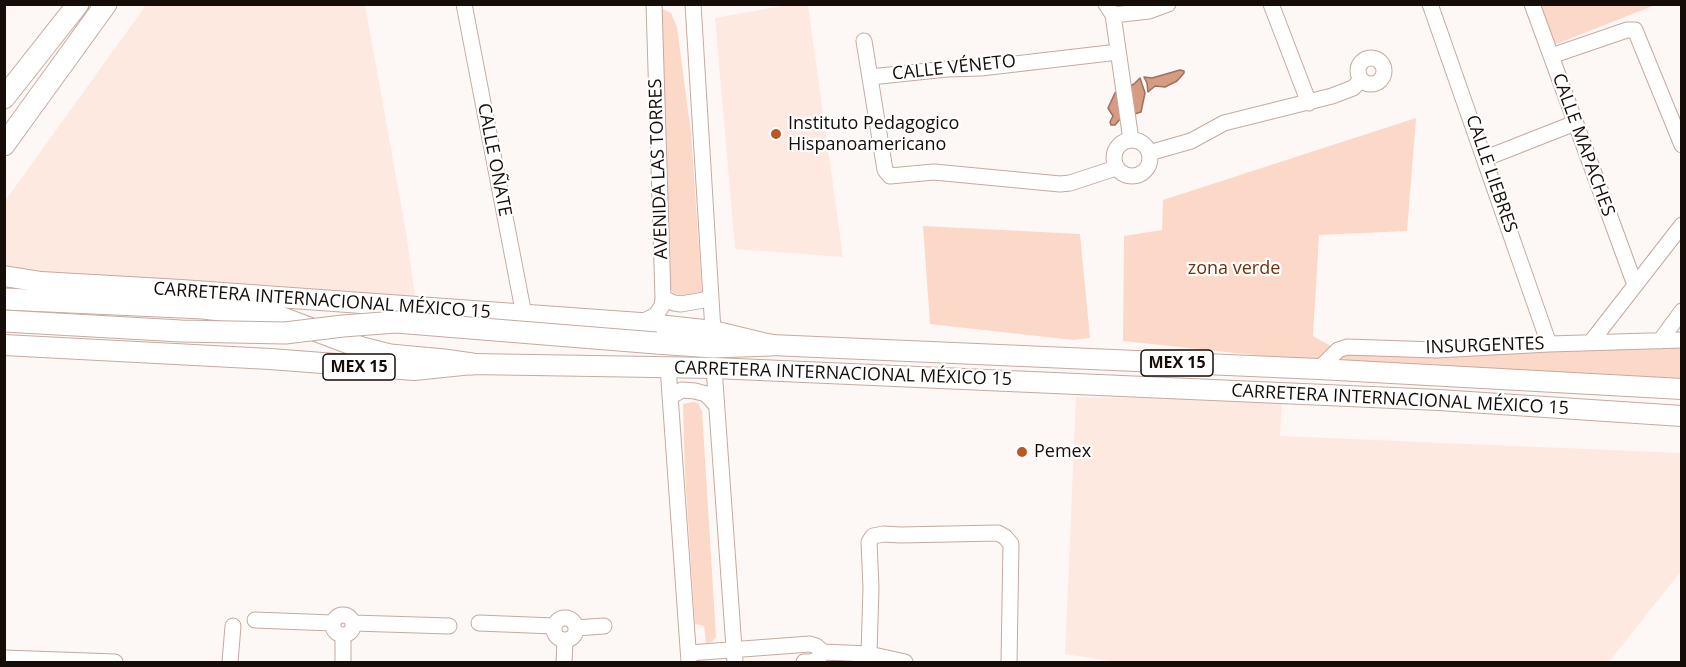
<!DOCTYPE html>
<meta charset="utf-8">
<style>
body{margin:0}
#map{position:relative;width:1686px;height:667px;overflow:hidden;background:#fdf8f5;font-family:"Open Sans",sans-serif}
canvas{display:block}
.frame{position:absolute;inset:0;border:6px solid #160d09;pointer-events:none}
</style>
<div id="map">
<canvas width="1686" height="667"></canvas>
<div class="frame"></div>
</div>
<script>
const c = document.querySelector('canvas').getContext('2d');
c.lineJoin = 'round';
function fillPath(path, color) {
  c.fillStyle = color;
  c.fill(path, 'evenodd');
}
function shape(rows) {
  const path = new Path2D();
  for (const r of rows) {
    if (r.length === 3) {
      path.moveTo(r[0] + r[2], r[1]);
      path.arc(r[0], r[1], r[2], 0, 2 * Math.PI);
      continue;
    }
    path.moveTo(r[0], r[1]);
    for (let i = 2; i < r.length; i += 2) path.lineTo(r[i], r[i + 1]);
  }
  return path;
}
function trace(path, color, width, dash) {
  c.strokeStyle = color;
  c.lineWidth = width;
  c.lineCap = dash ? 'butt' : 'round';
  c.setLineDash(dash || []);
  c.stroke(path);
}
function drawText(font, color, halo, rows, align = 'center') {
  c.font = font + ' "Open Sans",sans-serif';
  c.lineWidth = 4.5;
  c.setLineDash([]);
  c.textBaseline = 'middle';
  c.strokeStyle = halo;
  c.fillStyle = color;
  for (const [text, x, y, turn = 0] of rows) {
    c.save();
    c.translate(x, y);
    c.rotate((+turn || 0) * Math.PI / 180);
    c.textAlign = isNaN(turn) ? turn : align;
    if (halo) c.strokeText(text, 0, 0);
    c.fillText(text, 0, 0);
    c.restore();
  }
}
fillPath(shape([
 [793,4,808,5,843,257,735,249,715,18],
 [146,5,365,5,406,232,416,302,5,270,5,201],
 [1076,397,1282,400,1280,436,1681,453,1681,571,1609,662,1116,662,1065,654]
]), '#fee9e0');
fillPath(shape([
 [1540,4,1655,5,1554,45],
 [663,9,671,13,677,27,691,133,702,291,694,296,686,297,673,293,662,272,657,11],
 [1416,118,1407,231,1319,235,1313,336,1338,350,1681,345,1681,382,1320,362,1123,341,1124,236,1162,230,1163,200],
 [923,226,1080,234,1090,338,1073,340,930,324],
 [693,402,698,403,702,411,716,637,712,642,706,643,704,626,695,624,685,475,683,404]
]), '#fcd8c8');
const water = shape([
 [1180,70,1184,71,1184,73,1177,81,1165,87,1155,86,1148,92,1147,83,1144,77,1152,78,1180,70],
 [1140,78,1145,93,1141,112,1121,118,1115,125,1111,125,1110,122,1113,116,1108,108,1115,93,1134,84,1140,78]
]);
fillPath(water, '#d69c83');
trace(water, '#9c715e', 1.5);
const minor = shape([
 [464,4,524,315],
 [693,4,713,331],
 [1106,4,1113,15,1131,140],
 [1271,4,1309,103],
 [1430,4,1549,344],
 [1532,4,1635,285],
 [1113,15,1149,11,1168,4],
 [864,41,885,170,890,176,934,172,1060,184,1070,183,1116,168],
 [1551,56,1627,30,1635,30,1682,145],
 [1371,71,13],
 [870,77,947,69,981,68,1118,52],
 [1132,158,18],
 [1149,153,1191,141,1224,123,1332,96,1353,88,1361,80],
 [1486,158,1575,123],
 [663,298,674,303,681,304,704,300,711,295],
 [640,323,656,315,662,306,663,298,654,4],
 [1660,341,1682,311],
 [1591,342,1682,225],
 [668,367,689,662],
 [714,368,735,662],
 [1319,369,1338,350,1347,347,1436,350,1549,344,1682,340],
 [670,397,682,390,695,391,706,394,716,405],
 [343,625,10],
 [565,629,11],
 [255,620,332,623],
 [353,623,449,626],
 [479,623,554,626],
 [576,628,604,626],
 [689,653,810,644,816,646,823,652,869,654,905,662],
 [869,654,871,588,869,542,873,536,884,534,900,535,998,533,1005,537,1011,544,1009,662],
 [4,658,115,662],
 [230,662,233,626],
 [343,662,343,636],
 [564,662,565,641],
 [804,662,812,662,818,659,823,652]
]);
const major = shape([
 [4,276,41,282,181,290,640,323,713,331,771,345,1319,369,1682,389],
 [4,345,270,359,414,370,472,364,714,368,1439,400,1682,416]
]);
const highway = shape([
 [4,98,78,4],
 [4,145,106,4],
 [4,299,203,308,280,317,362,348,390,355,444,360,472,364],
 [656,343,713,347,771,345]
]);
trace(minor, '#c4aaa0', 17);
trace(major, '#c4aaa0', 22);
trace(highway, '#c4aaa0', 23);
trace(minor, '#fff', 15);
trace(major, '#fff', 20);
trace(highway, '#fff', 21);
const highwayBridge = shape([
 [4,321,181,331,285,333,343,326,396,322,656,343]
]);
trace(highwayBridge, '#c4aaa0', 23, []);
trace(highwayBridge, '#fff', 21);
for (const [x, y, r, color] of [
 [776,134,6,"#bb5723"],
 [1022,452,6,"#bb5723"]
]) {
  const dot = new Path2D();
  dot.arc(x, y, r, 0, 2 * Math.PI);
  c.fillStyle = color;
  c.fill(dot);
  trace(dot, '#fff', 2);
}
for (const [x, y, w] of [
 [1177,363,72],
 [359,367,72]
]) {
  const box = new Path2D();
  box.roundRect(x - w / 2, y - 13, w, 26, 4.5);
  c.fillStyle = '#fff';
  c.fill(box);
  trace(box, '#160d09', 1.5);
}
drawText('bold 16px', '#160d09', null, [
 ["MEX 15",1177,363],
 ["MEX 15",359,367]
]);
drawText('18px', '#160d09', '#fff', [
 ["CALLE VÉNETO",954,68,-6],
 ["CALLE MAPACHES",1583,145,70],
 ["CALLE OÑATE",494,160,79],
 ["AVENIDA LAS TORRES",659,169,-92],
 ["CALLE LIEBRES",1491,174,71],
 ["CARRETERA INTERNACIONAL MÉXICO 15",322,301,4],
 ["INSURGENTES",1485,346,-2],
 ["CARRETERA INTERNACIONAL MÉXICO 15",843,374,2],
 ["CARRETERA INTERNACIONAL MÉXICO 15",1400,400,3]
]);
drawText('18px', '#160d09', '#fff', [
 ["Instituto Pedagogico",788,124],
 ["Hispanoamericano",788,145],
 ["Pemex",1034,452]
], 'left');
drawText('18px', '#732e07', '#fff', [
 ["zona verde",1234,269]
]);
</script>
